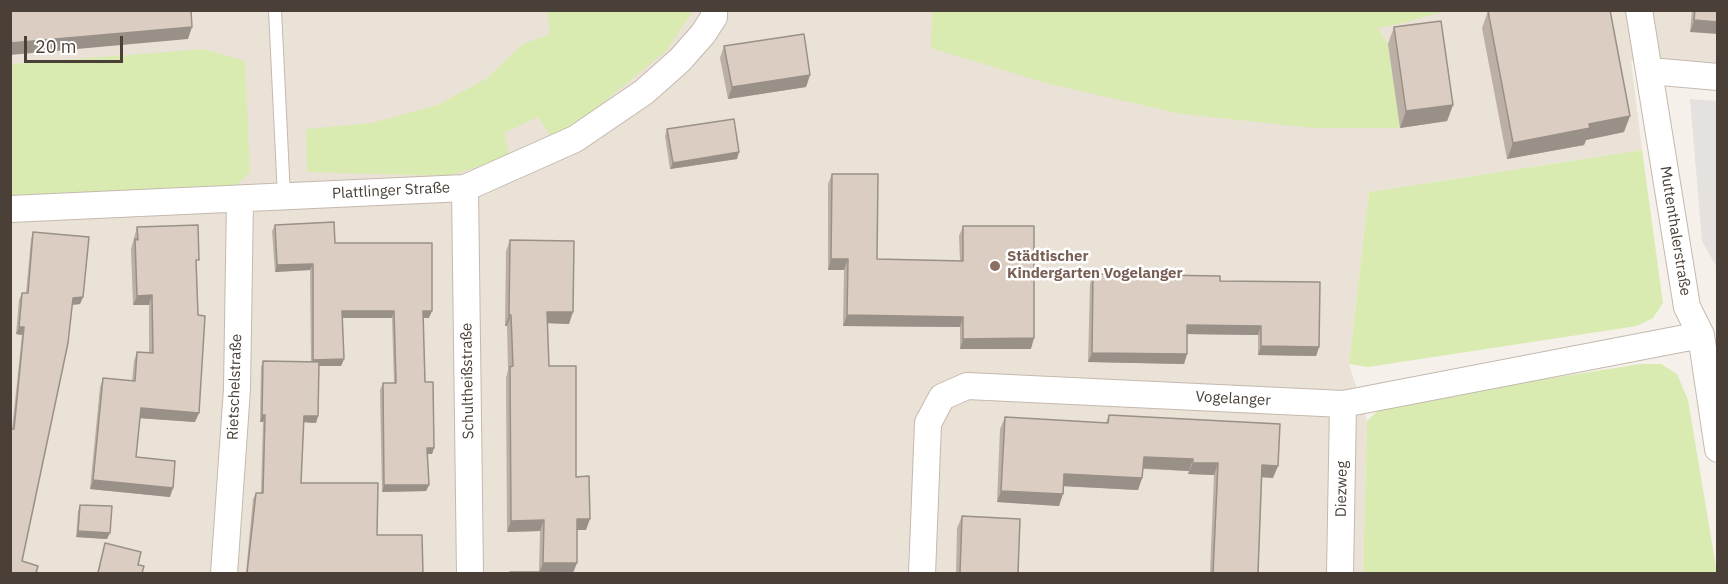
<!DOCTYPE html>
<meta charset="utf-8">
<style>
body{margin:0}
#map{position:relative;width:1728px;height:584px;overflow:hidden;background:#f5f0ea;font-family:"IBM Plex Sans",sans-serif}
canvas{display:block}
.frame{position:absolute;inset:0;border:12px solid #4a4037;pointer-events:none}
.scale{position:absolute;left:24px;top:36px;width:99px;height:27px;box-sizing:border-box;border:3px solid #4a4037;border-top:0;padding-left:8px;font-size:18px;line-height:21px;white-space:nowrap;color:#4a4037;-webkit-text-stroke:4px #fff;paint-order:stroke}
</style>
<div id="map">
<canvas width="1728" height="584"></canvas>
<div class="frame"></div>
<div class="scale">20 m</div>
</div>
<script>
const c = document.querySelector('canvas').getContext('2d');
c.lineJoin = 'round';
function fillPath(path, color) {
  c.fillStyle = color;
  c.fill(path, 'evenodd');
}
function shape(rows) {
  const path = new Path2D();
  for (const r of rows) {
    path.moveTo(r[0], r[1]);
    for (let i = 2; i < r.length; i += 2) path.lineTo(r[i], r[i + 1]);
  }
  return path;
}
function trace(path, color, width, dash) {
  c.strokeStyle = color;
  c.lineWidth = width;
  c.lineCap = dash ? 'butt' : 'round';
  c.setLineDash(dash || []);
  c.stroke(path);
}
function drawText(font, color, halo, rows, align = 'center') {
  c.font = font + ' "IBM Plex Sans",sans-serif';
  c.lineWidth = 5;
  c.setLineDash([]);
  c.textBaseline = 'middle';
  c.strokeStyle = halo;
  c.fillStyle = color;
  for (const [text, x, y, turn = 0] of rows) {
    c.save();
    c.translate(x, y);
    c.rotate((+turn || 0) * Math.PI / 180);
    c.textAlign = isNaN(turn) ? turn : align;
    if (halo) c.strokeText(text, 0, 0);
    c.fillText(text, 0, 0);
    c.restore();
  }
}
fillPath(shape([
 [1717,10,1718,64,1631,61,1642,150,1369,192,1349,364,1367,421,1363,573,11,574,10,11]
]), '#eae1d7');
fillPath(shape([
 [547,11,693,11,666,51,577,124,550,136,538,117,504,133,510,156,449,176,307,172,306,129,372,123,437,105,486,79,523,44,550,34],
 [932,11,1446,11,1399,24,1378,28,1388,44,1400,128,1314,128,1182,114,1049,84,931,48],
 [204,49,245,61,250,173,236,185,11,200,11,64],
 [1642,150,1663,303,1653,318,1637,326,1368,367,1349,364,1369,192],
 [1640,364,1661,364,1677,374,1688,400,1717,573,1363,574,1367,421,1384,405]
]), '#daebb1');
fillPath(shape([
 [1690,99,1717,101,1717,268,1702,241]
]), '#e4e1de');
const service = shape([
 [275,10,284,197]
]);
const minor = shape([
 [1639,10,1687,307,1701,335,1718,449],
 [1650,71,1718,77],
 [465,188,470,574],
 [10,209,465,188,575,139,644,92,680,60,703,34,714,17,714,10],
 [224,574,237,389,240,199],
 [922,574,928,423,942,397,967,386,1343,404,1701,335],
 [1340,574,1343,404]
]);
trace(service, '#c5b9ae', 14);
trace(minor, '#c5b9ae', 28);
trace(service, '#fff', 12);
trace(minor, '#fff', 26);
fillPath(shape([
 [1692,10,1718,10,1690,32],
 [1488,11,1624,132,1586,140,1584,145,1507,159,1482,28],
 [1394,27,1453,105,1447,121,1400,128,1388,44],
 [724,46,810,75,806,87,728,99,720,58],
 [667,129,737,159,670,169,665,136],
 [832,174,877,259,960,261,959,236,963,226,1031,349,960,349,960,327,843,326,844,270,828,270,828,184],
 [275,225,335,243,429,318,423,318,425,382,434,448,432,454,427,454,429,485,426,491,382,492,380,390,383,383,394,383,392,318,342,318,344,359,341,366,319,366,318,416,316,423,304,422,301,483,377,535,423,573,246,573,253,499,256,493,261,493,263,422,260,422,261,367,263,361,311,361,310,270,275,272,272,231],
 [137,227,196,269,195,422,140,418,136,457,170,497,90,489,100,387,103,378,132,381,134,361,137,352,149,352,149,305,133,305,131,249],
 [33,232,83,297,80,304,72,305,10,573,12,429,22,335,16,334,19,300,22,293,26,293,31,239],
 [510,240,569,324,547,323,549,366,576,477,586,530,577,530,573,573,509,573,510,572,539,572,540,531,507,532,506,378,508,370,507,326,505,326,506,251],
 [1093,274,1220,281,1319,347,1316,356,1258,355,1258,335,1187,334,1187,354,1184,364,1088,362,1090,284],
 [1109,415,1273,478,1262,477,1258,573,1210,573,1214,475,1188,474,1189,471,1143,469,1142,478,1138,490,1064,486,1059,506,997,502,1000,429,1005,417,1106,423],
 [80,505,107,539,76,537,78,511],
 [962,516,1018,573,956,573,957,528],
 [105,543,138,565,142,573,97,573]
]), '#bcb0a6');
fillPath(shape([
 [1694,20,1718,22,1718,34,1690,32],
 [192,27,188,39,10,55,10,43],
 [810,75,806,87,728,99,732,87],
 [1453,105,1447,121,1400,128,1406,111],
 [1630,116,1624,132,1586,140,1584,145,1507,159,1513,143,1589,124],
 [739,152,737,159,670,169,673,163],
 [831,259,848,259,844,270,828,270],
 [313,264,310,270,275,272,277,265],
 [152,295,149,305,133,305,137,296],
 [83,297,80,304,70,305,73,298],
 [342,311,394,311,392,318,339,318],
 [423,311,432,311,429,318,420,318],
 [547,312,573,312,569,324,543,323],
 [509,315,511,315,507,326,505,326],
 [847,315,963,317,960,327,843,326],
 [1187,325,1261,326,1258,335,1184,334],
 [19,327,24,327,22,335,16,334],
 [1034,338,1031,349,960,349,963,339],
 [1261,346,1319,347,1316,356,1258,355],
 [1092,353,1187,354,1184,364,1088,362],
 [344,359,341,366,311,366,313,360],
 [141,408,199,413,195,422,137,418],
 [262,415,265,415,263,422,260,422],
 [304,416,318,416,316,423,301,422],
 [427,448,434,448,432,454,425,454],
 [1144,457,1193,459,1189,471,1139,468],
 [1193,463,1218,463,1214,475,1188,474],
 [1262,465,1278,466,1273,478,1258,477],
 [1064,474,1142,478,1138,490,1060,486],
 [93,480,173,488,170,497,90,489],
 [384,485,429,485,426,491,382,492],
 [1001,491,1063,494,1059,506,997,502],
 [577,519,590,519,586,530,573,530],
 [544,520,540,531,507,532,511,521],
 [78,531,110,533,107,539,76,537],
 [543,563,577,563,573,573,539,573]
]), '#999087');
const building = shape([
 [10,10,191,10,192,27,10,43,10,10],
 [1492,10,1610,10,1630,116,1589,124,1590,128,1513,143,1488,11,1492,10],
 [1695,10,1718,10,1718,22,1694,20,1695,10],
 [1441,21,1453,105,1406,111,1394,27,1441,21],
 [804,34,810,75,732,87,724,46,804,34],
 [734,119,739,152,673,163,667,129,734,119],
 [832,174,878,174,877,259,963,261,963,226,1034,226,1034,338,963,339,963,317,847,315,848,259,831,259,832,174],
 [334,222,335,243,432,243,432,311,423,311,425,382,433,382,434,448,427,448,429,485,384,485,383,383,396,383,394,311,342,311,344,359,313,360,313,264,277,265,275,225,334,222],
 [198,225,199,260,196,260,198,315,205,316,199,413,141,408,136,457,175,461,173,488,93,480,103,378,135,381,137,352,153,353,152,295,137,296,135,239,138,240,137,227,198,225],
 [33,232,89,237,83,297,73,298,68,343,22,561,38,566,36,573,10,573,10,429,14,429,24,327,19,327,22,293,28,293,33,232],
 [510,240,574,241,573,312,547,312,549,366,576,366,576,477,589,476,590,519,577,519,577,563,543,563,544,520,511,521,510,367,513,366,511,315,509,315,510,240],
 [1093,274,1220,276,1220,281,1320,282,1319,347,1261,346,1261,326,1187,325,1187,354,1092,353,1093,274],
 [263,361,319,362,318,416,304,416,301,483,378,483,377,535,422,535,423,573,247,573,256,493,263,493,265,415,262,415,263,361],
 [1109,415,1280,424,1278,466,1262,465,1258,573,1213,573,1218,463,1193,463,1193,459,1144,457,1142,478,1064,474,1063,494,1001,491,1005,417,1108,423,1109,415],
 [80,505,112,506,110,533,78,531,80,505],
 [962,516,1020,519,1018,573,960,573,962,516],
 [105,543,141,552,138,565,144,566,142,573,98,573,105,543],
 [510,572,567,572,567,573,510,573,510,572]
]);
fillPath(building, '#dbcdc1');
trace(building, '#999087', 1.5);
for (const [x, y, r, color] of [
 [995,266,6,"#8d6e63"]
]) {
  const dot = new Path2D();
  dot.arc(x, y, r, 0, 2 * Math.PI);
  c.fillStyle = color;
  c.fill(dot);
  trace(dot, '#fff', 2);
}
drawText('15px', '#4a4037', '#fff', [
 ["Plattlinger Straße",391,191,-3],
 ["Muttenthalerstraße",1675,231,81],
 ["Schultheißstraße",468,381,-91],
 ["Rietschelstraße",235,387,-88],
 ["Vogelanger",1233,399,3],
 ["Diezweg",1342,489,-89]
]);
drawText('bold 15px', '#785e54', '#fff', [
 ["Städtischer",1007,257],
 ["Kindergarten Vogelanger",1007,274]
], 'left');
</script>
